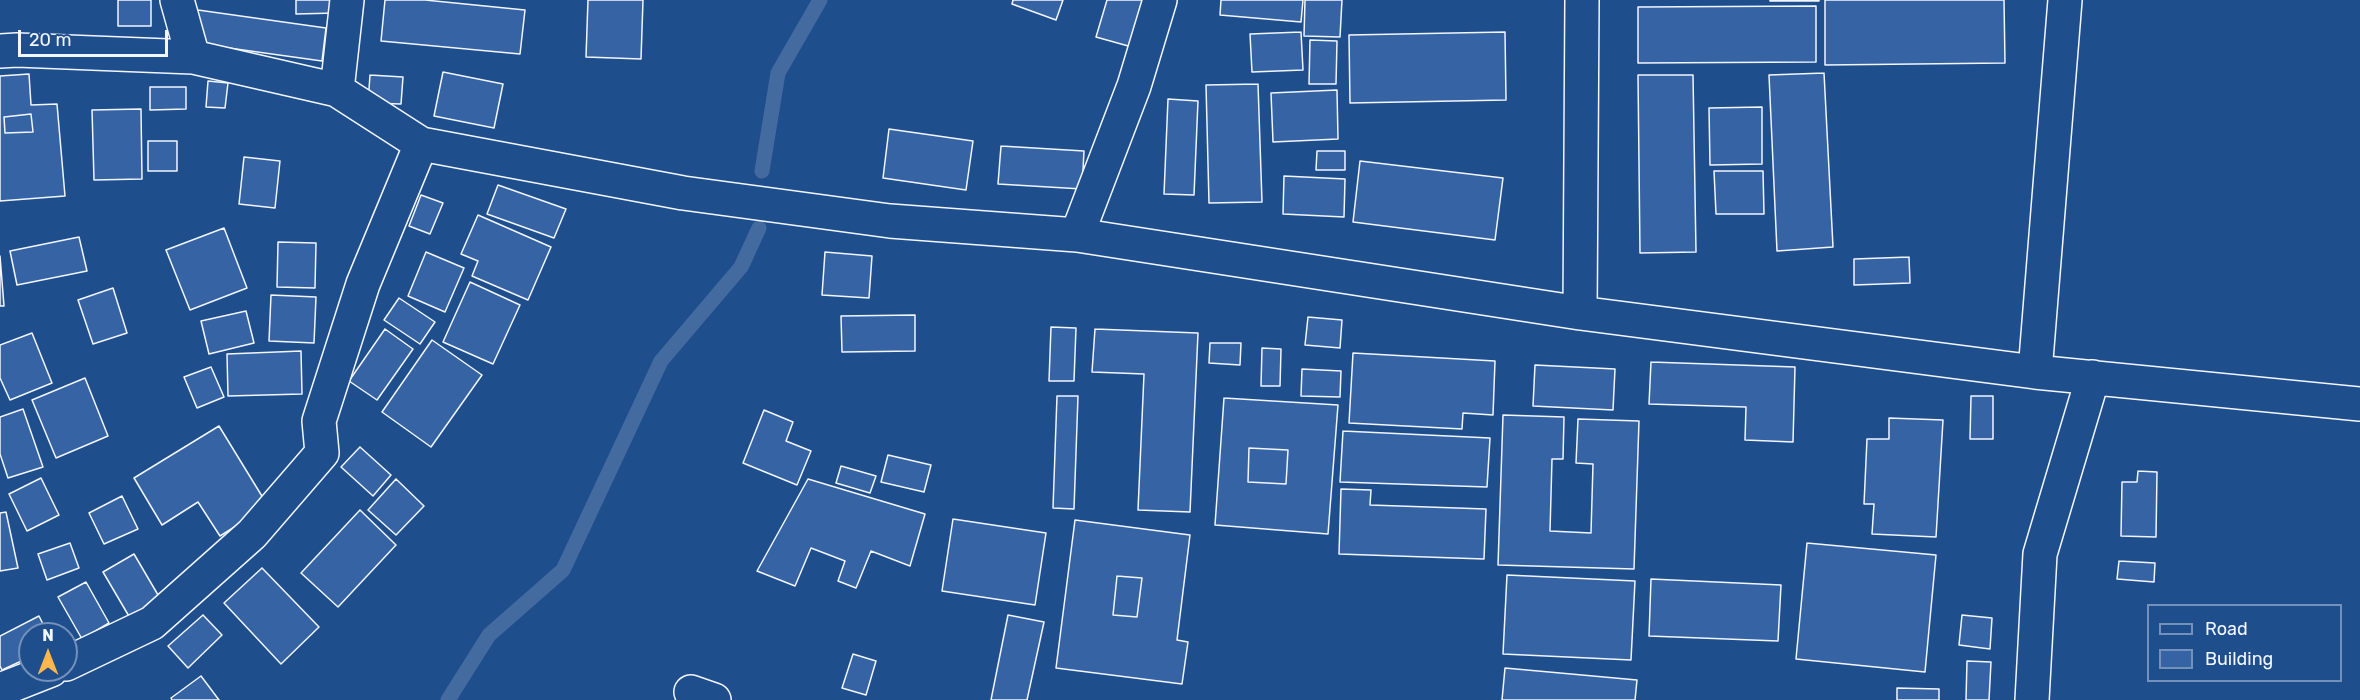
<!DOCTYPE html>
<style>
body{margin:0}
#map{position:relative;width:2360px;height:700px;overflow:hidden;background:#1f4e8c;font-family:Rubik,sans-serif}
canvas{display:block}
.legend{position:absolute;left:2147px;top:604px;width:195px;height:78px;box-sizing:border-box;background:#1f4e8c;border:2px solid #7391ba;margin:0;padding:8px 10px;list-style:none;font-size:18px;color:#f2f6ff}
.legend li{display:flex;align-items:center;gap:12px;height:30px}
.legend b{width:30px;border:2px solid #7391ba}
.north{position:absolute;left:18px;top:622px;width:60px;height:60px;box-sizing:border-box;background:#1f4e8c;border:2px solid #7391ba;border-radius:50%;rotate:0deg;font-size:16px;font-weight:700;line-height:24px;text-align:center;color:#f2f6ff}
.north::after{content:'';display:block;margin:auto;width:21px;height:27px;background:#ffb74d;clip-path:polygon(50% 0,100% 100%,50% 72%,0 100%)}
.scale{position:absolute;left:18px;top:30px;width:150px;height:27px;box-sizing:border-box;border:3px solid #f2f6ff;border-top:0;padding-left:8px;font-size:18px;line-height:21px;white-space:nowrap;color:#f2f6ff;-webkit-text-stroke:4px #1f4e8c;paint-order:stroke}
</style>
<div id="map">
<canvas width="2360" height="700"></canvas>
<ul class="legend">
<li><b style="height:8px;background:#1f4e8c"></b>Road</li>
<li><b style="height:16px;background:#3563a3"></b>Building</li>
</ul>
<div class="north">N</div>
<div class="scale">20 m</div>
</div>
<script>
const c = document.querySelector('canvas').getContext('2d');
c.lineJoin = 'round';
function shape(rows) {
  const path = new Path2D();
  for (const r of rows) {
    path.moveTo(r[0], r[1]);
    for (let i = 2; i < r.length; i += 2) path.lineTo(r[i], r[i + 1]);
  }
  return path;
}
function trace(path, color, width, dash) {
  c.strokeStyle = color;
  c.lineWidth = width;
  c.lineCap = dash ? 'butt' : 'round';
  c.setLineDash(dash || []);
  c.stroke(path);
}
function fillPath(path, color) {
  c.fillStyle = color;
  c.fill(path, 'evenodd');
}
trace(shape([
 [762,171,778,73,820,0],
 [448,700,489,635,563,570,661,361,741,267,759,228]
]), '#446ba0', 15);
const building = shape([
 [118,0,151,0,151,26,118,26,118,0],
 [296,0,335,0,336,13,296,14,296,0],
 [385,0,425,0,525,10,520,54,381,41,385,0],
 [588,0,643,0,641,59,586,57,588,0],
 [1013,0,1063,0,1056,20,1012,4,1013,0],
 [1107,0,1153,0,1139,49,1096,37,1107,0],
 [1221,0,1303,0,1301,22,1220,15,1221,0],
 [1305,0,1342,0,1340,37,1304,36,1305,0],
 [1770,0,1819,0,1819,1,1770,1,1770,0],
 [1825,0,2004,0,2005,63,1825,65,1825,0],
 [1816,6,1816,62,1638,63,1638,7,1816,6],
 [198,10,326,28,322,61,193,43,198,10],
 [1301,32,1303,70,1252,72,1250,34,1301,32],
 [1505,32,1506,100,1350,103,1349,35,1505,32],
 [1310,40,1337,41,1336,84,1309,84,1310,40],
 [443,72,503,84,494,128,434,116,443,72],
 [1824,73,1833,247,1777,251,1769,75,1824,73],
 [29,74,31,105,57,104,65,196,0,201,0,76,29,74],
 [31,114,33,132,5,133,4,117,31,114],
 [370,75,403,77,401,104,368,103,370,75],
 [1638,75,1693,75,1696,252,1640,253,1638,75],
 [208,81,228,83,225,108,206,107,208,81],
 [1258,84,1262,202,1209,203,1206,85,1258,84],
 [150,87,186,87,186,109,150,110,150,87],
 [1337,90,1338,139,1273,142,1271,93,1337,90],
 [1168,99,1198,101,1194,195,1164,194,1168,99],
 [1762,107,1762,164,1710,165,1709,108,1762,107],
 [141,109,142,179,94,180,92,110,141,109],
 [31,114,33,132,5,133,4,117,31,114],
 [889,129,973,141,966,190,883,178,889,129],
 [148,141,177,141,177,171,148,171,148,141],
 [1001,146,1084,151,1082,189,998,184,1001,146],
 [1317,151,1345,151,1345,170,1316,170,1317,151],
 [244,157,280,161,275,208,239,204,244,157],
 [1360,161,1503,178,1495,240,1353,222,1360,161],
 [1714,171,1763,171,1764,214,1716,214,1714,171],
 [1284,176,1345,179,1344,217,1283,214,1284,176],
 [498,185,566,209,554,238,487,214,498,185],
 [421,195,443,203,430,234,409,226,421,195],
 [478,215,551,247,528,300,472,276,478,261,461,254,478,215],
 [224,228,247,288,190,310,166,250,224,228],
 [79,237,87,271,17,285,10,251,79,237],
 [278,242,316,243,315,288,277,287,278,242],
 [426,252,464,268,445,312,408,296,426,252],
 [825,252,872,256,869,298,822,295,825,252],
 [0,256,4,306,0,306,0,256],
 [1909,257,1910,283,1854,285,1854,259,1909,257],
 [470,282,520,305,493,364,443,342,470,282],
 [113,288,127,333,93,344,78,300,113,288],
 [271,295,316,297,314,343,269,341,271,295],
 [399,298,435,322,420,344,384,320,399,298],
 [246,311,254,343,209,354,201,321,246,311],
 [915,315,915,351,842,352,841,316,915,315],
 [1308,317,1342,320,1340,348,1305,345,1308,317],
 [1051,327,1076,328,1074,381,1049,381,1051,327],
 [385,329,413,349,377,400,349,381,385,329],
 [1095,329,1198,333,1190,512,1138,510,1144,374,1092,372,1095,329],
 [32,333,52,383,10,400,0,378,0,345,32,333],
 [432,340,482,375,431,447,382,412,432,340],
 [1210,343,1241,343,1240,365,1209,363,1210,343],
 [1262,348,1281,349,1280,386,1261,386,1262,348],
 [301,351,302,394,228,396,227,354,301,351],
 [1353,353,1495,361,1493,415,1463,413,1462,429,1349,423,1353,353],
 [1651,362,1795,367,1793,442,1745,440,1746,407,1649,404,1651,362],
 [1535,365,1615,369,1613,410,1533,406,1535,365],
 [211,367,224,397,197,408,184,377,211,367],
 [1302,369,1341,371,1340,397,1301,396,1302,369],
 [85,378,108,436,56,458,32,400,85,378],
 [1057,396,1078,396,1074,509,1053,508,1057,396],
 [1971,396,1993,396,1993,439,1970,439,1971,396],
 [1224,398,1338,405,1328,534,1215,525,1224,398],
 [1249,448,1288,450,1286,484,1248,482,1249,448],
 [23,409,43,467,8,478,0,454,0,417,23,409],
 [764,410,793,422,786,441,811,451,797,485,743,463,764,410],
 [1503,415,1564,417,1563,459,1552,459,1550,531,1591,533,1593,464,1576,463,1578,419,1639,421,1634,569,1498,565,1503,415],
 [1889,418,1943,420,1936,537,1872,534,1874,504,1864,504,1867,439,1889,439,1889,418],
 [219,426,268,506,220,536,198,502,162,525,134,478,219,426],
 [1343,431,1490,438,1487,487,1340,482,1343,431],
 [360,447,391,475,373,496,341,467,360,447],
 [1249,448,1288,450,1286,484,1248,482,1249,448],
 [888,455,931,465,924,492,881,482,888,455],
 [841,466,876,476,870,493,836,483,841,466],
 [2138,471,2157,472,2156,537,2121,536,2122,482,2137,482,2138,471],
 [41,478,59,515,27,531,9,494,41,478],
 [396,479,424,506,396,535,368,510,396,479],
 [808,479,925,514,910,566,871,551,856,588,838,581,845,561,811,548,795,586,757,571,808,479],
 [1341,489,1371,490,1370,505,1486,509,1484,559,1339,554,1341,489],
 [122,496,138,529,104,544,89,513,122,496],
 [360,510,396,545,338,607,301,573,360,510],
 [6,512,18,568,0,571,0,513,6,512],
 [953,519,1046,533,1035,605,942,591,953,519],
 [1075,520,1190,535,1177,640,1188,642,1182,684,1056,668,1075,520],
 [1117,576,1142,578,1137,617,1113,615,1117,576],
 [70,543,79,568,47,580,38,554,70,543],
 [1807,543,1936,555,1925,672,1796,659,1807,543],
 [134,554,161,600,130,618,103,572,134,554],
 [2119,561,2155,563,2154,582,2117,579,2119,561],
 [262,568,319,627,281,664,224,603,262,568],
 [1507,575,1635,581,1631,660,1503,654,1507,575],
 [1117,576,1142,578,1137,617,1113,615,1117,576],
 [1651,579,1781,585,1778,641,1649,636,1651,579],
 [86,582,109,623,82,639,58,597,86,582],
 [203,615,222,635,188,668,168,646,203,615],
 [1008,615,1044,622,1027,700,991,700,1008,615],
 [1962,615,1992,618,1990,649,1959,645,1962,615],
 [39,616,48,634,30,634,30,657,2,670,0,666,0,636,39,616],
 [853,654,876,661,866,695,842,688,853,654],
 [1967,661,1991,662,1989,700,1966,700,1967,661],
 [1505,668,1637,680,1635,700,1502,700,1505,668],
 [201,676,219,700,172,700,171,698,201,676],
 [1897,688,1939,689,1939,700,1897,700,1897,688]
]);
fillPath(building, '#3563a3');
trace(building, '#f2f6ff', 1.5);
const minor = shape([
 [177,0,193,57],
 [0,51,17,50,193,57,337,90,421,144,683,193,890,221,1077,235,1580,313,2035,372,2360,404],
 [337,90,347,0],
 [1077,235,1134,86,1160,0],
 [1580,313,1582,0],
 [2035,372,2065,0],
 [66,664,152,623,252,534,322,453,319,421,363,284,421,144],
 [0,690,51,670],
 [691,692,714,700],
 [2032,700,2040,554,2093,377]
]);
trace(minor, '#f2f6ff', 36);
trace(minor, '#1f4e8c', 33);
</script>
